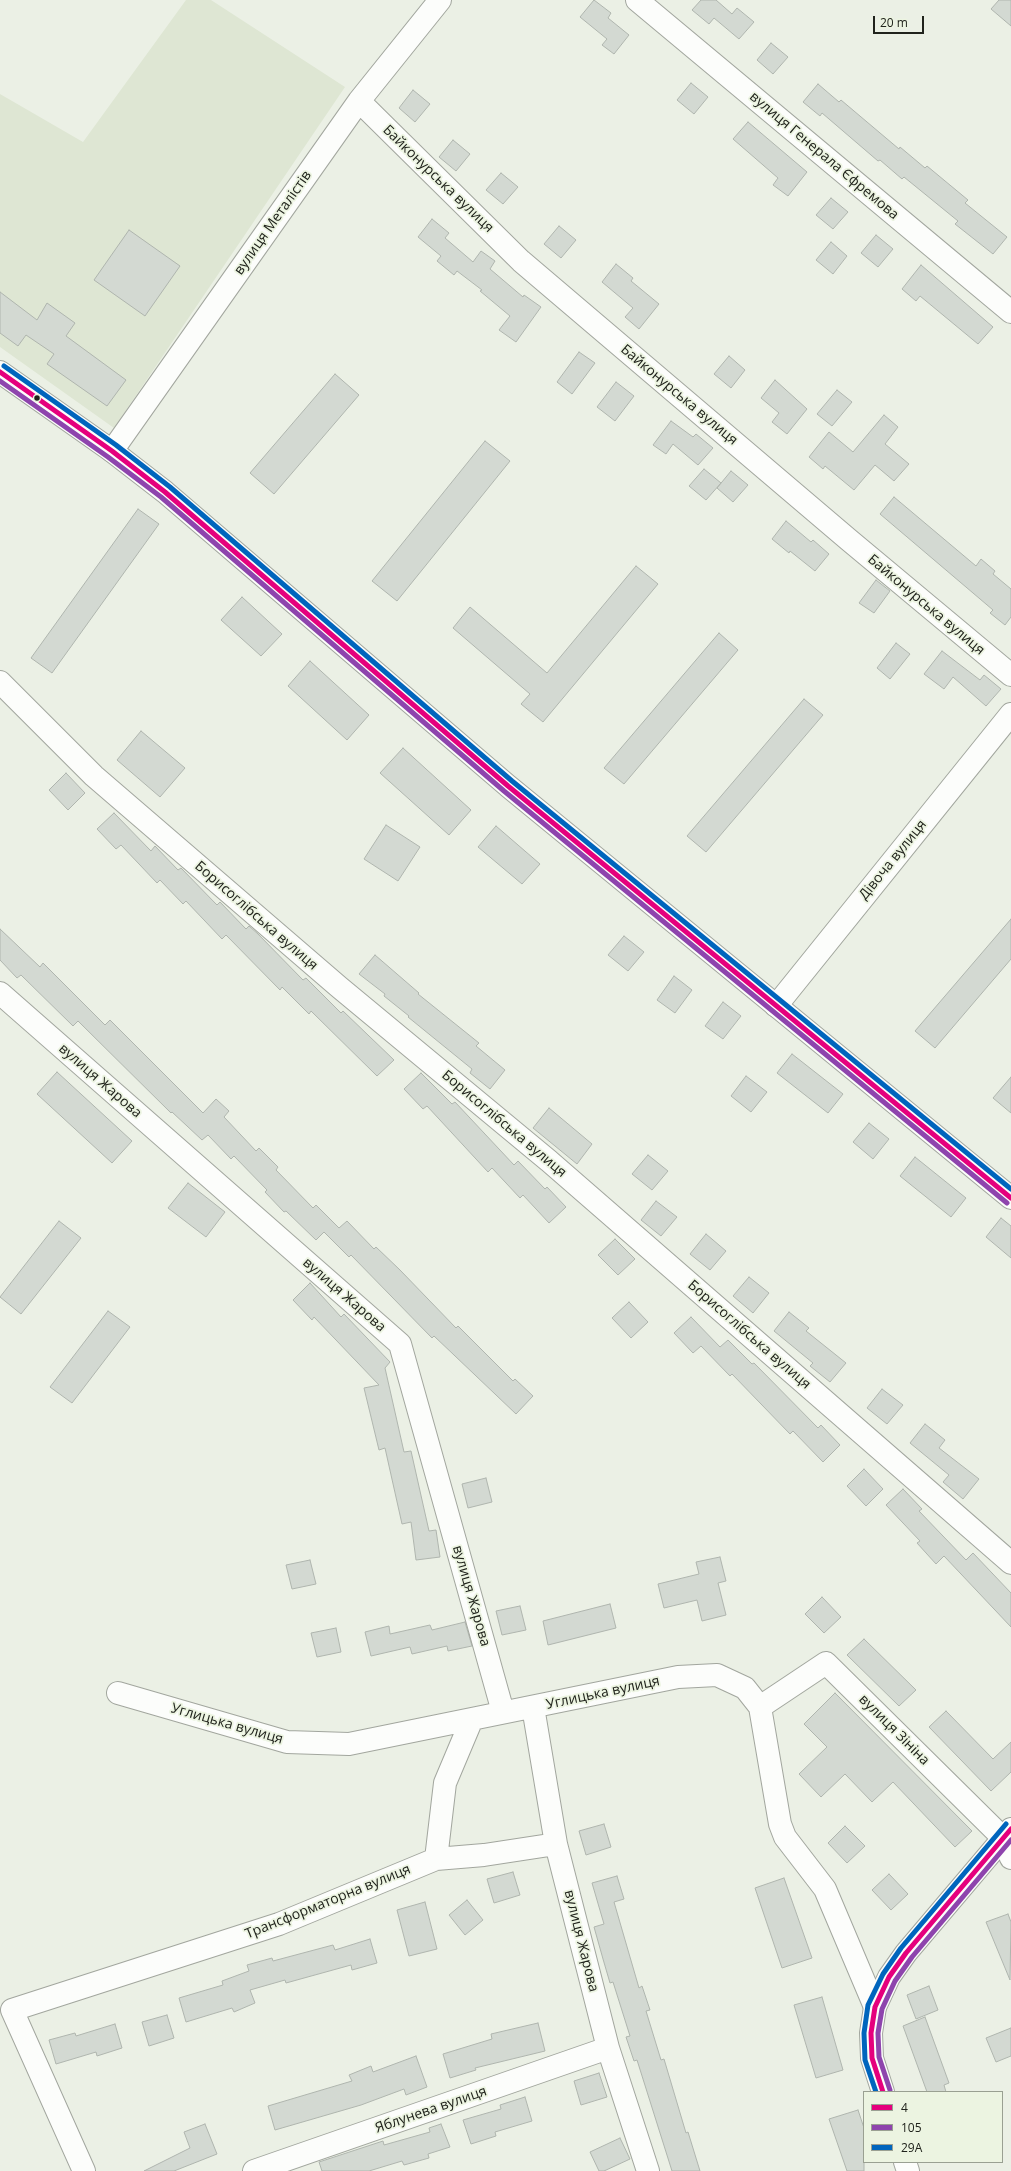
<!DOCTYPE html>
<meta charset="utf-8">
<style>
body{margin:0}
#map{position:relative;width:1011px;height:2171px;overflow:hidden;background:#ebf0e5;font-family:"Open Sans",sans-serif}
canvas{display:block}
.legend{position:absolute;left:863px;top:2091px;width:140px;height:72px;box-sizing:border-box;background:#ecf4e1;border:1px solid #9aa092;margin:0;padding:5px 7px;list-style:none;font-size:12px;color:#20231c}
.legend li{display:flex;align-items:center;gap:8px;height:20px}
.legend b{width:20px;border:1px solid #9aa092}
.scale{position:absolute;left:873px;top:16px;width:51px;height:18px;box-sizing:border-box;border:2px solid #20231c;border-top:0;padding-left:5px;font-size:12px;line-height:14px;white-space:nowrap;color:#20231c;-webkit-text-stroke:3px #ecf4e1;paint-order:stroke}
</style>
<div id="map">
<canvas width="1011" height="2171"></canvas>
<ul class="legend">
<li><b style="height:5px;background:#e5007d"></b>4</li>
<li><b style="height:5px;background:#8e44ad"></b>105</li>
<li><b style="height:5px;background:#0065bd"></b>29A</li>
</ul>
<div class="scale">20 m</div>
</div>
<script>
const c = document.querySelector('canvas').getContext('2d');
c.lineJoin = 'round';
function fillPath(path, color) {
  c.fillStyle = color;
  c.fill(path, 'evenodd');
}
function shape(rows) {
  const path = new Path2D();
  for (const r of rows) {
    path.moveTo(r[0], r[1]);
    for (let i = 2; i < r.length; i += 2) path.lineTo(r[i], r[i + 1]);
  }
  return path;
}
function trace(path, color, width, dash) {
  c.strokeStyle = color;
  c.lineWidth = width;
  c.lineCap = dash ? 'butt' : 'round';
  c.setLineDash(dash || []);
  c.stroke(path);
}
function drawText(font, color, halo, rows, align = 'center') {
  c.font = font + ' "Open Sans",sans-serif';
  c.lineWidth = 3.5;
  c.setLineDash([]);
  c.textBaseline = 'middle';
  c.strokeStyle = halo;
  c.fillStyle = color;
  for (const [text, x, y, turn = 0] of rows) {
    c.save();
    c.translate(x, y);
    c.rotate((+turn || 0) * Math.PI / 180);
    c.textAlign = isNaN(turn) ? turn : align;
    if (halo) c.strokeText(text, 0, 0);
    c.fillText(text, 0, 0);
    c.restore();
  }
}
fillPath(shape([
 [186,0,211,0,345,87,114,428,0,347,0,94,83,142]
]), '#dee6d3');
const building = shape([
 [594,0,611,13,608,18,629,35,614,54,602,45,607,39,580,17,594,0],
 [701,0,716,0,732,14,737,8,754,22,739,39,714,18,709,24,692,10,701,0],
 [999,0,1011,0,1011,26,991,9,999,0],
 [771,43,788,57,773,74,757,60,771,43],
 [691,83,708,97,694,114,677,100,691,83],
 [818,84,839,102,841,100,899,149,900,147,925,168,927,166,968,200,965,203,1007,237,993,254,955,224,958,221,904,177,902,179,880,160,878,161,822,113,820,116,803,102,818,84],
 [413,90,430,104,415,122,399,108,413,90],
 [748,122,807,172,788,196,773,185,778,178,733,139,748,122],
 [453,140,470,154,456,171,439,157,453,140],
 [501,173,518,187,503,204,486,190,501,173],
 [831,198,848,212,833,229,816,215,831,198],
 [432,219,449,233,445,238,473,262,481,251,495,261,490,269,523,297,524,295,541,307,516,342,499,330,510,316,480,291,482,290,457,271,454,275,437,261,441,256,418,237,432,219],
 [559,226,576,240,561,258,544,244,559,226],
 [129,230,180,266,145,316,94,280,129,230],
 [876,235,893,249,878,267,861,253,876,235],
 [831,242,847,256,833,274,816,260,831,242],
 [616,264,633,278,631,281,659,304,639,329,625,317,633,308,602,282,616,264],
 [921,265,993,327,978,344,920,296,916,301,902,289,921,265],
 [0,292,37,320,47,303,75,323,66,336,126,380,107,406,47,364,54,354,26,335,18,346,0,333,0,292],
 [579,352,595,363,572,394,557,382,579,352],
 [729,356,745,370,731,388,714,374,729,356],
 [335,374,359,395,274,494,250,473,335,374],
 [775,380,807,409,787,434,772,422,779,413,761,398,775,380],
 [616,382,634,396,615,421,597,407,616,382],
 [837,390,852,402,832,426,817,414,837,390],
 [884,415,898,427,885,444,909,464,894,481,875,465,854,490,825,466,823,469,809,457,829,432,853,452,884,415],
 [671,421,693,437,696,434,713,448,698,465,673,444,666,454,653,445,671,421],
 [485,441,510,461,397,601,372,581,485,441],
 [704,469,721,483,706,500,689,486,704,469],
 [731,471,748,485,733,502,717,488,731,471],
 [894,497,976,566,981,559,995,571,993,574,1011,589,1011,617,1005,625,990,613,993,610,880,514,894,497],
 [138,509,159,524,52,673,31,658,138,509],
 [786,521,811,542,813,540,829,554,815,571,790,551,789,553,772,539,786,521],
 [636,566,658,584,543,722,521,704,530,694,453,628,470,607,547,673,636,566],
 [876,580,890,591,874,613,859,603,876,580],
 [242,597,282,634,261,656,221,620,242,597],
 [719,633,738,650,624,784,604,768,719,633],
 [896,643,910,654,890,679,877,668,896,643],
 [942,651,980,680,984,675,1001,689,986,706,953,677,944,689,924,674,942,651],
 [310,661,369,715,347,740,288,686,310,661],
 [804,699,823,715,706,852,687,836,804,699],
 [141,731,185,768,160,797,117,760,141,731],
 [403,748,471,810,449,835,380,773,403,748],
 [66,773,85,793,68,810,49,790,66,773],
 [114,813,151,851,155,846,178,870,181,868,217,905,220,902,246,929,249,926,258,934,303,980,306,978,341,1013,343,1011,394,1060,377,1076,311,1011,309,1014,282,987,280,990,226,935,222,939,186,901,183,904,160,880,157,883,121,845,116,849,97,829,114,813],
 [386,825,420,847,398,881,364,859,386,825],
 [496,826,540,864,522,884,478,847,496,826],
 [1011,919,1011,959,935,1048,915,1031,1011,919],
 [0,929,40,967,43,963,105,1025,110,1020,203,1113,216,1099,229,1111,224,1117,256,1151,259,1148,278,1167,276,1170,313,1208,316,1205,339,1228,347,1221,374,1249,376,1247,400,1270,456,1328,458,1326,513,1381,515,1379,533,1396,516,1414,434,1336,432,1338,351,1255,349,1257,324,1232,316,1240,286,1211,284,1212,265,1192,267,1190,234,1156,231,1159,208,1135,202,1140,172,1112,171,1113,78,1021,73,1026,21,975,17,978,0,960,0,929],
 [624,936,644,952,628,971,608,955,624,936],
 [375,955,419,993,418,994,479,1043,476,1046,505,1070,490,1089,470,1073,472,1069,408,1017,409,1016,384,996,385,994,359,974,375,955],
 [674,976,692,990,675,1013,657,1000,674,976],
 [723,1002,741,1016,723,1039,705,1026,723,1002],
 [792,1054,843,1094,828,1113,777,1073,792,1054],
 [57,1072,132,1141,112,1163,37,1094,57,1072],
 [421,1073,452,1104,455,1102,514,1165,518,1161,545,1189,547,1187,566,1207,549,1223,523,1195,520,1198,492,1168,488,1172,427,1106,423,1109,404,1089,421,1073],
 [746,1076,767,1092,751,1112,731,1096,746,1076],
 [1011,1077,1011,1113,993,1098,1011,1077],
 [549,1108,592,1144,577,1164,533,1128,549,1108],
 [869,1123,889,1139,873,1159,853,1142,869,1123],
 [648,1155,668,1171,652,1190,632,1174,648,1155],
 [915,1157,966,1198,951,1217,900,1176,915,1157],
 [188,1183,225,1212,206,1237,168,1208,188,1183],
 [656,1201,677,1217,661,1236,641,1220,656,1201],
 [1001,1218,1011,1226,1011,1258,986,1237,1001,1218],
 [59,1221,81,1238,21,1314,0,1297,59,1221],
 [706,1234,726,1251,710,1270,690,1254,706,1234],
 [615,1239,635,1259,618,1275,598,1255,615,1239],
 [749,1277,769,1293,753,1313,733,1296,749,1277],
 [310,1283,341,1317,344,1314,390,1362,385,1368,404,1452,411,1451,429,1531,436,1530,440,1557,416,1560,411,1522,402,1524,385,1448,379,1450,364,1388,379,1385,314,1317,312,1320,293,1300,310,1283],
 [629,1302,648,1322,631,1338,612,1318,629,1302],
 [108,1311,130,1327,72,1403,50,1387,108,1311],
 [789,1312,809,1328,806,1331,846,1363,830,1382,810,1366,813,1363,774,1331,789,1312],
 [691,1317,720,1347,728,1340,752,1364,754,1363,818,1428,821,1425,840,1445,823,1462,793,1431,790,1434,732,1374,730,1376,701,1346,693,1353,674,1333,691,1317],
 [882,1389,903,1405,887,1424,867,1408,882,1389],
 [925,1424,945,1440,939,1448,979,1479,963,1499,943,1482,949,1475,910,1443,925,1424],
 [864,1469,883,1489,866,1506,847,1486,864,1469],
 [486,1478,492,1502,468,1508,462,1484,486,1478],
 [903,1489,922,1509,919,1511,966,1560,973,1553,1011,1593,1011,1627,944,1556,936,1564,917,1543,920,1541,886,1505,903,1489],
 [720,1557,726,1581,718,1583,726,1615,702,1621,697,1600,664,1608,658,1584,699,1574,696,1562,720,1557],
 [310,1560,316,1584,292,1589,286,1565,310,1560],
 [822,1597,841,1617,824,1633,805,1614,822,1597],
 [610,1604,616,1628,548,1645,543,1621,610,1604],
 [520,1606,526,1630,502,1635,496,1611,520,1606],
 [465,1622,472,1646,448,1651,447,1646,412,1654,410,1647,371,1656,365,1632,389,1626,390,1634,430,1625,432,1630,465,1622],
 [336,1628,341,1652,317,1657,311,1633,336,1628],
 [864,1639,916,1690,899,1706,847,1655,864,1639],
 [835,1693,972,1831,955,1847,893,1782,872,1802,845,1774,821,1797,799,1774,827,1747,804,1724,835,1693],
 [946,1711,993,1759,1011,1742,1011,1772,991,1791,929,1727,946,1711],
 [604,1824,611,1847,586,1855,579,1831,604,1824],
 [845,1826,865,1846,847,1863,828,1843,845,1826],
 [513,1872,520,1895,494,1903,487,1879,513,1872],
 [889,1874,908,1894,891,1910,872,1890,889,1874],
 [617,1876,624,1899,614,1902,639,1988,642,1986,650,2010,646,2011,661,2060,664,2059,686,2133,688,2132,700,2171,672,2171,637,2060,634,2061,626,2037,630,2036,613,1982,610,1983,603,1959,594,1927,604,1924,592,1883,617,1876],
 [784,1878,812,1958,782,1968,755,1888,784,1878],
 [467,1900,483,1920,465,1935,449,1915,467,1900],
 [425,1902,437,1949,409,1956,397,1910,425,1902],
 [1008,1914,1011,1922,1010,1980,986,1922,1008,1914],
 [370,1939,377,1963,352,1970,351,1965,286,1983,285,1980,250,1990,255,2003,234,2012,232,2008,186,2022,179,1998,223,1985,222,1981,249,1971,247,1965,272,1958,273,1961,333,1945,335,1950,370,1939],
 [929,1986,938,2010,916,2019,907,1995,929,1986],
 [822,1997,843,2070,816,2078,794,2005,822,1997],
 [167,2015,174,2038,149,2046,142,2022,167,2015],
 [925,2017,949,2083,944,2085,946,2092,927,2092,903,2026,925,2017],
 [538,2023,545,2051,475,2068,476,2070,450,2078,443,2054,492,2039,491,2034,538,2023],
 [115,2024,122,2048,97,2056,96,2052,56,2064,49,2040,75,2033,76,2036,115,2024],
 [1011,2028,1011,2056,996,2062,986,2038,1011,2028],
 [416,2056,427,2087,406,2095,404,2089,361,2105,275,2130,268,2106,352,2081,349,2075,371,2066,373,2072,416,2056],
 [599,2073,607,2097,581,2105,574,2081,599,2073],
 [525,2097,532,2121,495,2132,496,2136,471,2144,463,2120,501,2109,500,2105,525,2097],
 [858,2110,864,2128,864,2171,847,2171,829,2119,858,2110],
 [205,2124,217,2154,174,2171,144,2171,190,2148,184,2132,205,2124],
 [441,2124,450,2147,428,2154,429,2158,404,2165,402,2161,369,2171,322,2171,319,2162,383,2141,384,2145,430,2132,429,2128,441,2124],
 [620,2138,630,2159,604,2171,599,2171,590,2152,620,2138]
]);
fillPath(building, '#d3d9d2');
trace(building, '#afb5ae', 1);
const minor = shape([
 [637,0,1011,312],
 [359,101,521,261,849,540,1011,675],
 [112,451,359,101,440,0],
 [0,682,94,776,339,987,549,1161,1011,1563],
 [0,993,400,1344,503,1712],
 [776,1006,1011,714],
 [118,1693,287,1742,349,1744,678,1677,717,1675,745,1688,760,1707,780,1824,785,1837,825,1889,875,2007],
 [533,1707,556,1844,608,2048,648,2171],
 [760,1707,826,1663,1003,1838,1011,1858],
 [436,1859,445,1783,472,1719],
 [84,2171,12,2010,279,1924,436,1859,484,1855,556,1844],
 [254,2171,608,2048]
]);
const major = shape([
 [0,372,112,451,165,492,508,786,1011,1198],
 [883,2092,872,2058,871,2033,875,2007,889,1977,906,1953,1011,1829],
 [905,2162,908,2171]
]);
trace(minor, '#a2a69e', 24);
trace(major, '#a2a69e', 24);
trace(minor, '#fcfdfb', 22);
trace(major, '#fcfdfb', 22);
trace(shape([
 [0,372,112,451,165,492,508,786,1011,1198],
 [883,2092,872,2058,871,2033,875,2007,889,1977,906,1953,1011,1829]
]), '#e5007d', 5);
trace(shape([
 [0,381,108,457,161,497,504,791,1007,1203],
 [890,2090,879,2057,878,2033,882,2009,895,1981,912,1957,1011,1840]
]), '#8e44ad', 5);
trace(shape([
 [4,366,116,445,170,487,512,781,1011,1189],
 [876,2092,865,2060,864,2033,868,2005,883,1974,901,1948,1006,1824]
]), '#0065bd', 5);
for (const [x, y, r, color] of [
 [37,398,3.5,"#20231c"]
]) {
  const dot = new Path2D();
  dot.arc(x, y, r, 0, 2 * Math.PI);
  c.fillStyle = color;
  c.fill(dot);
  trace(dot, '#ecf4e1', 1.5);
}
drawText('14px', '#20231c', '#ecf4e1', [
 ["вулиця Генерала Єфремова",824,156,40],
 ["Байконурська вулиця",438,179,44],
 ["вулиця Металістів",273,223,-55],
 ["Байконурська вулиця",679,395,40],
 ["Байконурська вулиця",926,605,40],
 ["Дівоча вулиця",893,860,-51],
 ["Борисоглібська вулиця",256,916,41],
 ["вулиця Жарова",100,1081,41],
 ["Борисоглібська вулиця",504,1124,40],
 ["вулиця Жарова",344,1295,41],
 ["Борисоглібська вулиця",749,1335,41],
 ["вулиця Жарова",471,1596,74],
 ["Углицька вулиця",603,1693,-12],
 ["Углицька вулиця",227,1724,16],
 ["вулиця Зініна",894,1730,45],
 ["Трансформаторна вулиця",328,1902,-22],
 ["вулиця Жарова",581,1941,76],
 ["Яблунева вулиця",431,2110,-19]
]);
</script>
